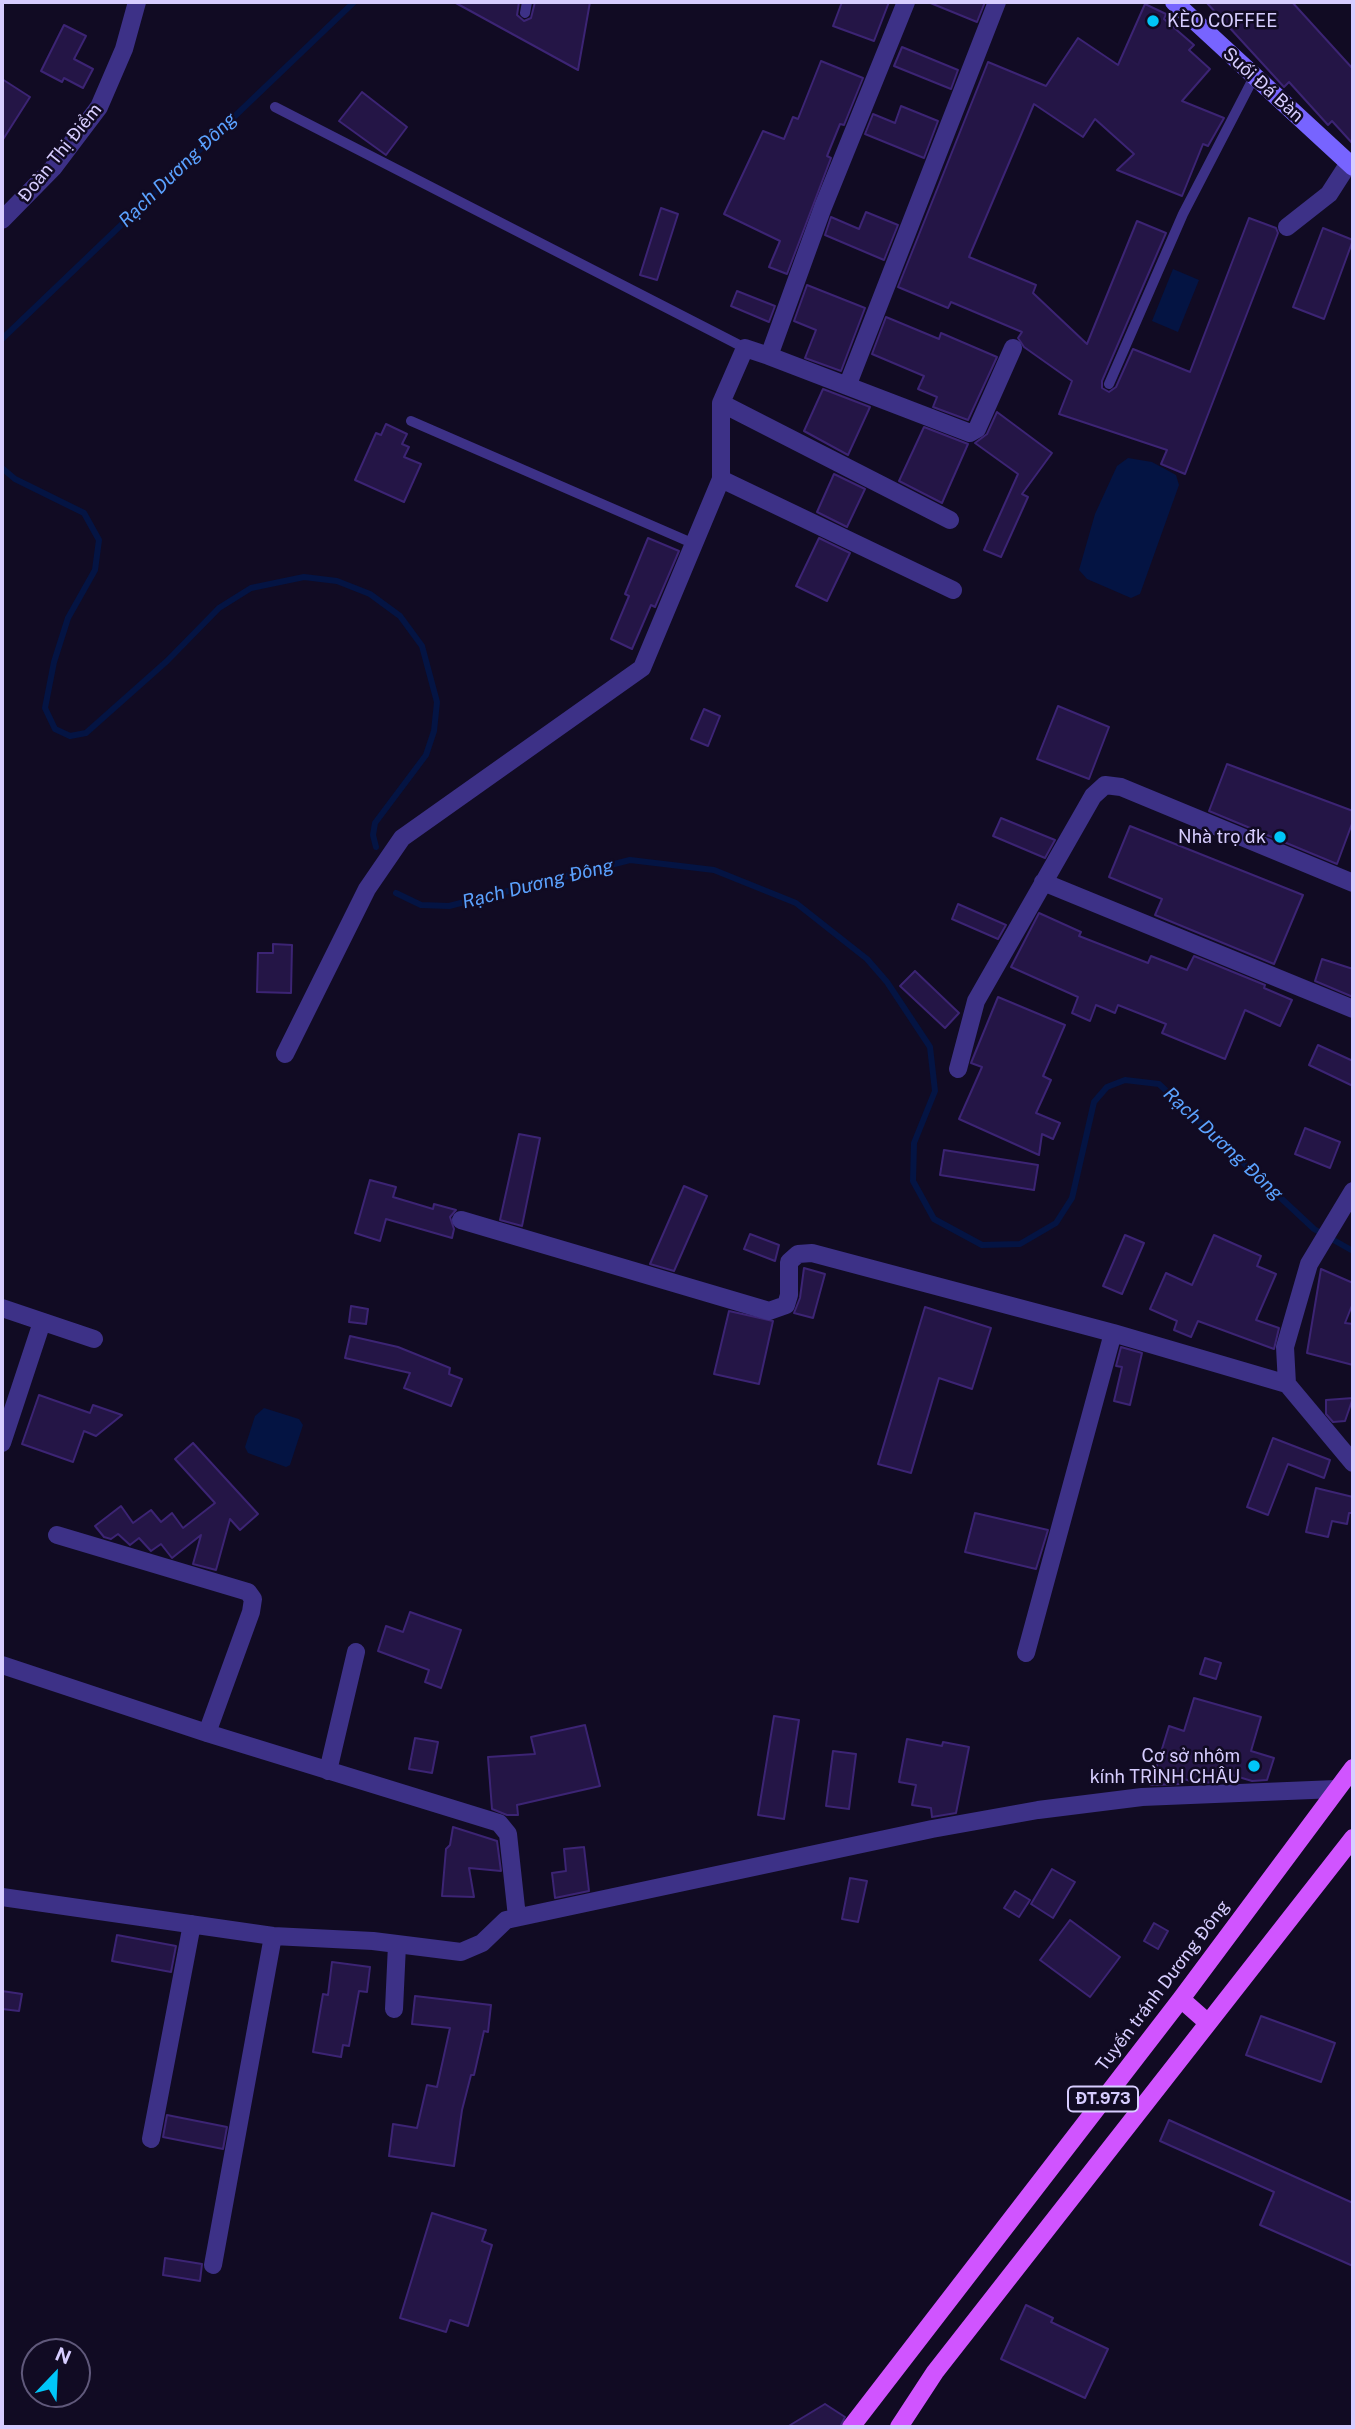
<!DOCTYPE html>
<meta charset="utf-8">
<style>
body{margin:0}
#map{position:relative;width:1355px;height:2429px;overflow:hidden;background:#110b23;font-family:"Public Sans",sans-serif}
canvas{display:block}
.frame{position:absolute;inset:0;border:4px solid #d7cdff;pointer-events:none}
.north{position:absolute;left:21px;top:2338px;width:70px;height:70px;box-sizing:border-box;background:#110b23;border:2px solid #60597b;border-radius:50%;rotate:23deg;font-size:19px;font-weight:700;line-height:28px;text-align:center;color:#d7cdff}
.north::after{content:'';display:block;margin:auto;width:24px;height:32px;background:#00c6f8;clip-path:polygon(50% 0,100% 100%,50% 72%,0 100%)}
</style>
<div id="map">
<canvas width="1355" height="2429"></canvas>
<div class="frame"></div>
<div class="north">N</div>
</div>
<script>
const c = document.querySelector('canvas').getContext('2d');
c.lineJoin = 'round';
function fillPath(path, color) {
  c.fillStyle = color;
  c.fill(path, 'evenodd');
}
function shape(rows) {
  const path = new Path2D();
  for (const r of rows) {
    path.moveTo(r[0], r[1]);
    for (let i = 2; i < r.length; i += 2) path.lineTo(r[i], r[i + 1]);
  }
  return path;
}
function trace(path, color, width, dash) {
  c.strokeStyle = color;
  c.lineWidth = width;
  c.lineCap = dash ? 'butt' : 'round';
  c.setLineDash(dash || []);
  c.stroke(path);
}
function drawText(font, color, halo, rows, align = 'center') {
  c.font = font + ' "Public Sans",sans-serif';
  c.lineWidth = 5;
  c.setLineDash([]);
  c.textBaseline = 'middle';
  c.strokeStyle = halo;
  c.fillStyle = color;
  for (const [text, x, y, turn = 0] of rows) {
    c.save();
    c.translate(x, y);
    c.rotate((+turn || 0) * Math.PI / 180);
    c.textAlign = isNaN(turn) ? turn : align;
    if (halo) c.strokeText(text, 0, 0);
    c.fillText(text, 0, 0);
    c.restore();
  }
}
fillPath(shape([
 [1173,269,1199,280,1178,332,1152,321],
 [1128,458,1152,462,1176,475,1179,485,1140,594,1131,598,1087,579,1079,570,1095,514,1117,466],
 [264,1408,299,1419,303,1425,290,1465,286,1467,248,1453,245,1447,255,1416]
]), '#041443');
trace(shape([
 [2,339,354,2],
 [2,468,15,479,84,513,99,540,95,570,68,618,54,662,45,708,55,729,70,736,86,733,167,661,219,608,251,588,304,577,337,581,370,594,400,616,422,646,437,702,434,731,426,755,375,823,373,835,376,847],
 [396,893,421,905,449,906,630,860,714,870,796,903,867,959,887,982,930,1047,935,1091,914,1143,913,1181,934,1219,982,1245,1020,1244,1056,1223,1072,1198,1094,1102,1107,1087,1125,1080,1159,1084,1314,1229,1353,1251]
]), '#041443', 6);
const building = shape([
 [454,2,519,2,517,15,524,21,531,18,535,2,590,2,578,70,454,2],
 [842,2,889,2,874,41,833,26,842,2],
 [928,2,985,2,977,22,928,2],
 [1206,2,1292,2,1353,69,1353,144,1332,121,1328,125,1289,82,1284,87,1206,2],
 [1145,4,1166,14,1164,19,1194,45,1189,50,1210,69,1182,101,1224,118,1208,146,1203,144,1182,196,1117,170,1134,154,1095,119,1083,137,1034,104,969,257,1036,285,1033,293,1087,344,1137,221,1166,233,1102,381,1102,388,1109,392,1116,387,1133,349,1190,372,1249,218,1276,228,1278,233,1185,474,1161,464,1167,450,1059,414,1072,381,1024,347,1018,338,1022,332,951,302,948,308,898,287,988,62,1046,86,1078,38,1118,65,1145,4],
 [64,25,86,36,74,59,93,69,83,88,64,78,62,82,41,71,64,25],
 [902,47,958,70,951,89,894,66,902,47],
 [821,61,863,78,844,125,840,124,827,156,831,158,787,274,769,267,780,241,724,214,763,131,784,139,793,117,798,119,821,61],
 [2,79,30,97,2,141,2,79],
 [362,92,407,127,386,155,339,121,362,92],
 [901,106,938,121,924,158,865,134,873,114,895,123,901,106],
 [661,208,678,214,657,280,640,275,661,208],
 [866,212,898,225,884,260,825,235,831,217,859,229,866,212],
 [1323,228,1353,240,1324,319,1293,307,1323,228],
 [807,285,865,308,841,371,805,358,816,330,794,321,807,285],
 [737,291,775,306,769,322,731,306,737,291],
 [886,317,939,339,941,333,997,357,968,420,933,407,937,397,918,389,924,376,872,354,886,317],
 [823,389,870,407,848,455,804,431,823,389],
 [997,412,1052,453,1022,494,1028,497,1001,557,984,550,1018,474,975,443,987,434,997,412],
 [386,424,407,434,402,444,409,447,404,457,421,464,404,502,355,480,376,433,381,435,386,424],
 [924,427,968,444,942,503,899,481,924,427],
 [834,474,865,489,847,527,817,512,834,474],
 [648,538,679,551,655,607,651,605,632,649,611,639,629,596,625,594,648,538],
 [819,538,850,553,827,601,796,586,819,538],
 [1058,706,1109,727,1089,779,1037,759,1058,706],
 [704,709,720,716,708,746,691,739,704,709],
 [1227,764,1353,811,1353,821,1337,864,1209,811,1227,764],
 [1001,818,1055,840,1045,858,993,836,1001,818],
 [1130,826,1303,895,1274,964,1155,915,1162,899,1109,877,1130,826],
 [958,904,1006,925,998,939,952,919,958,904],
 [1039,913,1081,932,1079,936,1148,963,1151,956,1187,970,1194,956,1265,985,1264,988,1292,1000,1280,1026,1245,1010,1225,1059,1162,1033,1166,1024,1118,1005,1115,1013,1096,1005,1090,1021,1072,1013,1078,997,1011,967,1039,913],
 [273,944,292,945,291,993,257,992,258,953,273,953,273,944],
 [1322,959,1353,969,1353,997,1315,981,1322,959],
 [915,971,959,1013,945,1028,900,986,915,971],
 [998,997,1065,1025,1043,1076,1051,1080,1036,1113,1060,1123,1053,1139,1042,1134,1039,1155,959,1119,982,1067,971,1063,998,997],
 [1318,1045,1353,1061,1353,1086,1309,1065,1318,1045],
 [1305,1128,1340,1142,1330,1168,1295,1154,1305,1128],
 [519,1134,540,1138,522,1226,500,1220,519,1134],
 [944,1150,1038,1165,1034,1190,940,1175,944,1150],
 [370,1180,396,1187,393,1197,433,1209,434,1204,456,1210,450,1217,454,1229,452,1238,386,1219,380,1241,355,1233,370,1180],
 [684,1186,707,1196,674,1271,650,1264,684,1186],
 [750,1234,779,1245,775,1261,744,1249,750,1234],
 [1125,1235,1144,1243,1122,1294,1103,1286,1125,1235],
 [1214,1235,1261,1256,1257,1266,1276,1274,1256,1320,1279,1328,1274,1349,1198,1321,1191,1337,1174,1330,1177,1321,1150,1309,1166,1273,1192,1285,1214,1235],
 [804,1268,825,1274,813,1318,794,1313,800,1298,804,1268],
 [1321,1269,1353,1283,1353,1303,1345,1323,1353,1324,1353,1365,1307,1353,1321,1269],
 [351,1306,368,1309,366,1324,349,1322,351,1306],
 [925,1307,991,1328,972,1389,939,1378,911,1473,878,1464,925,1307],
 [729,1311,773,1321,759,1384,714,1374,729,1311],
 [350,1336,398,1347,450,1368,449,1374,462,1379,451,1406,404,1388,410,1373,345,1358,350,1336],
 [1121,1347,1142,1353,1130,1405,1114,1401,1122,1367,1116,1366,1121,1347],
 [39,1395,90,1413,93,1405,122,1415,96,1436,84,1431,73,1462,22,1444,39,1395],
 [1353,1398,1345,1421,1333,1422,1326,1414,1326,1400,1353,1398],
 [1273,1438,1330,1460,1324,1478,1288,1464,1268,1515,1247,1507,1273,1438],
 [193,1443,258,1514,240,1530,230,1519,216,1570,193,1564,201,1535,172,1558,161,1544,151,1551,139,1538,130,1545,118,1534,111,1539,104,1537,95,1526,121,1506,133,1523,151,1510,161,1522,172,1513,183,1528,215,1503,175,1459,193,1443],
 [1316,1488,1353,1497,1353,1513,1349,1513,1347,1524,1332,1521,1328,1537,1306,1532,1316,1488],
 [975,1513,1048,1530,1036,1569,965,1552,975,1513],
 [410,1612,461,1630,441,1688,425,1682,429,1670,378,1651,386,1626,403,1632,410,1612],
 [1205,1658,1221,1663,1216,1679,1200,1674,1205,1658],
 [1194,1698,1261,1717,1251,1751,1274,1758,1267,1780,1252,1781,1222,1772,1219,1782,1197,1783,1184,1779,1183,1784,1151,1785,1169,1726,1184,1731,1194,1698],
 [774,1716,799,1720,784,1819,758,1815,774,1716],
 [585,1725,600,1786,517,1805,518,1815,507,1815,492,1809,488,1757,535,1754,531,1737,585,1725],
 [415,1738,438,1742,432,1773,409,1769,415,1738],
 [907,1739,942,1746,943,1742,969,1747,956,1813,932,1817,931,1808,912,1805,916,1785,899,1782,907,1739],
 [833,1751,856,1754,849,1809,826,1806,833,1751],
 [453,1827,497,1841,501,1871,469,1868,474,1897,442,1896,446,1849,450,1845,453,1827],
 [584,1847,589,1891,555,1898,552,1873,566,1871,564,1849,584,1847],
 [1052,1869,1075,1882,1053,1918,1031,1904,1052,1869],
 [850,1878,867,1881,858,1922,842,1919,850,1878],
 [1015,1891,1030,1900,1019,1917,1004,1908,1015,1891],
 [1070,1920,1120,1957,1090,1997,1040,1960,1070,1920],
 [1154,1923,1168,1931,1158,1949,1144,1941,1154,1923],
 [117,1935,176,1946,171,1972,112,1961,117,1935],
 [332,1962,370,1967,367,1992,359,1991,349,2046,343,2045,341,2057,313,2052,323,1994,328,1995,332,1962],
 [2,1991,22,1994,19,2011,2,2009,2,1991],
 [415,1996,491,2005,488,2032,484,2031,474,2075,471,2075,462,2110,454,2166,389,2156,393,2124,417,2128,427,2085,437,2087,450,2028,412,2024,415,1996],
 [1261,2016,1335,2043,1321,2082,1246,2055,1261,2016],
 [167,2115,227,2127,223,2149,163,2137,167,2115],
 [1169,2120,1353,2203,1353,2266,1260,2225,1274,2192,1160,2141,1169,2120],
 [432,2213,486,2230,482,2241,492,2245,468,2326,450,2320,446,2332,400,2318,432,2213],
 [165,2258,202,2264,200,2281,163,2275,165,2258],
 [1026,2305,1053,2318,1051,2322,1108,2349,1085,2398,1001,2359,1026,2305],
 [825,2404,845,2417,840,2427,787,2427,825,2404]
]);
fillPath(building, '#241546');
trace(building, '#3c2474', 2);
trace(shape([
 [525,13,527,2],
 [275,107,745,348],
 [1109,384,1183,214,1254,77],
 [411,421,692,543]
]), '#3d3187', 10);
trace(shape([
 [2,220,53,168,99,107,124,49,137,2],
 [1287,227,1329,194,1349,163],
 [769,356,970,433,977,429,1013,348],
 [848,384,997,2],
 [721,403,950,520],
 [721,479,953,590],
 [1043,882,1353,1009],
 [285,1054,367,889,402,838,642,668,721,479,721,403,745,348,769,356,823,207,906,2],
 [958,1069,976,1001,1093,796,1105,785,1121,787,1353,883],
 [1353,1191,1309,1264,1285,1347,1287,1384,1353,1463],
 [461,1220,769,1311,786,1305,789,1295,789,1262,798,1254,812,1253,1113,1333,1287,1384],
 [2,1308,94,1339],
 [2,1443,42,1322],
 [57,1535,248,1592,253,1599,251,1612,207,1733],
 [1026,1653,1113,1333],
 [2,1665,207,1733,499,1823,508,1834,517,1917],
 [328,1771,356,1652],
 [2,1897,273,1936,373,1941,461,1952,482,1943,506,1920,932,1829,1038,1810,1142,1797,1336,1789],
 [394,2009,397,1945],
 [151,2139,192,1924],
 [213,2265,273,1936]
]), '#3d3187', 18);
trace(shape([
 [1174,2,1353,167]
]), '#7764ff', 18);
trace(shape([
 [1181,1999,1207,2022],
 [851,2427,1181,1999,1353,1768],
 [899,2427,935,2372,1353,1838]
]), '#d054ff', 18);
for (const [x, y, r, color] of [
 [1153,21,7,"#00c6f8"],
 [1280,837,7,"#00c6f8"],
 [1254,1766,7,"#00c6f8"]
]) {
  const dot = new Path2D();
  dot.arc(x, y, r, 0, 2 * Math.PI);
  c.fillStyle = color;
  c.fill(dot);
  trace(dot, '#110b23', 2.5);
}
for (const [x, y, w] of [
 [1103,2099,70]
]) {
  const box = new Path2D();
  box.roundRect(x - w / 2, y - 12.5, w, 25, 5);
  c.fillStyle = '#110b23';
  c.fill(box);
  trace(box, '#d7cdff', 2);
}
drawText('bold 16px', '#d7cdff', null, [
 ["ĐT.973",1103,2099]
]);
drawText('18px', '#d7cdff', '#110b23', [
 ["KÈO COFFEE",1167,21,"left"],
 ["Nhà trọ đk",1266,837],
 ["Cơ sở nhôm",1240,1756],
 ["kính TRÌNH CHÂU",1240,1777]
], 'right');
drawText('18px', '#d7cdff', '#110b23', [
 ["Suối Đá Bàn",1263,85,42],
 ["Đoàn Thị Điểm",60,153,-51],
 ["Tuyến tránh Dương Đông",1163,1986,-53]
]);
drawText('italic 19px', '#5ba2ff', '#110b23', [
 ["Rạch Dương Đông",178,170,-44],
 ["Rạch Dương Đông",538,884,-14],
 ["Rạch Dương Đông",1223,1144,43]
]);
</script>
